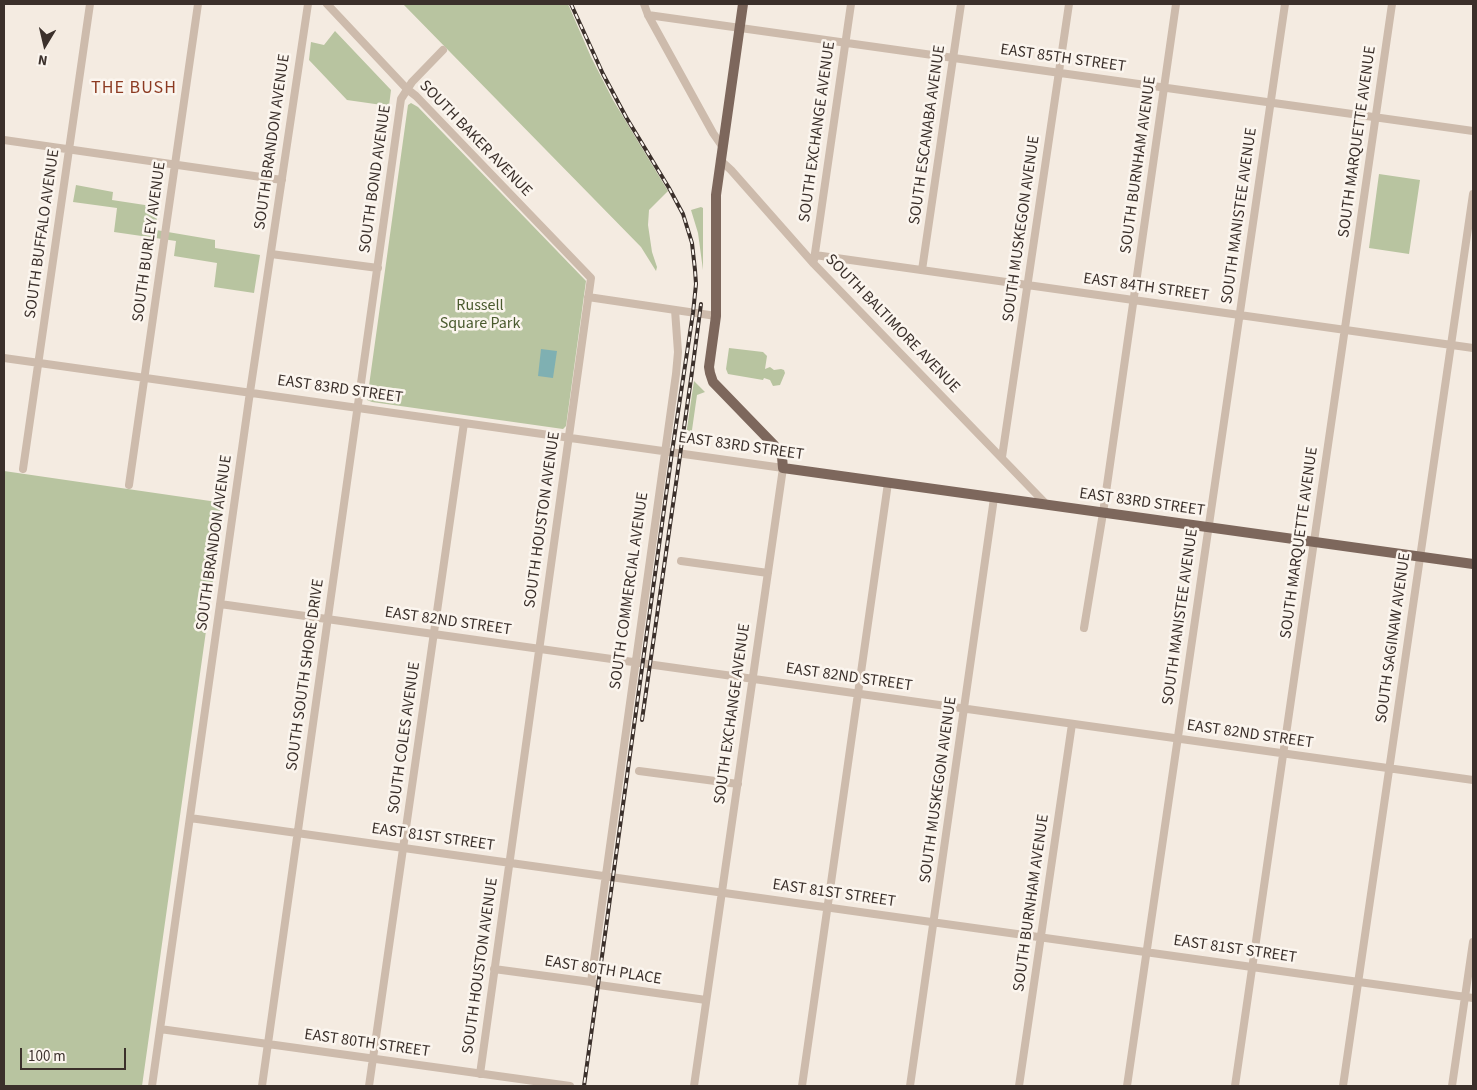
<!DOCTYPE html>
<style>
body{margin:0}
#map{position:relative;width:1477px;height:1090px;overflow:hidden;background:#f4ebe1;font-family:"Source Sans 3",sans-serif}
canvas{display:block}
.frame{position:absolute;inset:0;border:5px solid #3b302b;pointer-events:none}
.north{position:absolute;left:20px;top:20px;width:50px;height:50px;-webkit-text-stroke:4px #fbf5ee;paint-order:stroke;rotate:189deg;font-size:14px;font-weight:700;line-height:20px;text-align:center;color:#3b302b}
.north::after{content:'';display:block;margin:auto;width:18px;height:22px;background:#3b302b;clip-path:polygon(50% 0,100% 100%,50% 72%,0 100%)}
.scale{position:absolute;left:20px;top:1048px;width:106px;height:22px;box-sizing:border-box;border:2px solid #3b302b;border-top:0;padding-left:6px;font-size:15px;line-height:18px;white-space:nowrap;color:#3b302b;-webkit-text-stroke:4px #fbf5ee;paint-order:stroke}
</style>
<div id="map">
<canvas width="1477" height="1090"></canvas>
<div class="frame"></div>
<div class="north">N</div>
<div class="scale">100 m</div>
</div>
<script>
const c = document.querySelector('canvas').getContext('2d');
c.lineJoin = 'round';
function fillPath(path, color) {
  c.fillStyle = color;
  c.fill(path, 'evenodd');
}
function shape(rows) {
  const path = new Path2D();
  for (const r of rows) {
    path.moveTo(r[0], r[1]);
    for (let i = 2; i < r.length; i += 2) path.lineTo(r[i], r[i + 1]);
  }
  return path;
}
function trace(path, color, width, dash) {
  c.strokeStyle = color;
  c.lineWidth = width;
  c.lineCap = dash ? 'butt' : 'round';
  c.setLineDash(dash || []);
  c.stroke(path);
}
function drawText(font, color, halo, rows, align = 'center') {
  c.font = font + ' "Source Sans 3",sans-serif';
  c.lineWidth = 5;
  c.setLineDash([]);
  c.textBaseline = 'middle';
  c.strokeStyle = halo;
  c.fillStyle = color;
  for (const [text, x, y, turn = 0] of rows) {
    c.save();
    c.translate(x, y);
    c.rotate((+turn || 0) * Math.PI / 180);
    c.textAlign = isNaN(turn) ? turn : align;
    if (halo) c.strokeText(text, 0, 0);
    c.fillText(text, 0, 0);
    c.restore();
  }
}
fillPath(shape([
 [403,4,568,4,591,57,613,100,668,191,649,210,648,225,652,252,657,267,656,271,641,247],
 [335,31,391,90,389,106,347,100,309,60,311,42,324,45],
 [411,103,418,107,586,281,566,426,563,429,372,402,367,400,408,105],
 [1379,174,1420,180,1409,254,1369,248],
 [76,185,113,192,112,200,158,207,156,230,215,240,215,248,260,255,254,293,214,287,217,263,174,256,176,241,114,232,117,208,73,202],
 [701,207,703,208,703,270,698,233,691,210],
 [729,348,763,352,767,356,765,369,770,367,774,370,781,369,784,370,785,373,780,385,773,386,770,380,764,378,763,380,728,374,726,369],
 [694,381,705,392,697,395,691,437,695,444,685,442],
 [4,471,224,503,142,1086,4,1086]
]), '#b8c4a0');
fillPath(shape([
 [541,349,557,351,553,378,538,376]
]), '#7fb0b2');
trace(shape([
 [327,4,407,89,416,96,591,278,480,1074],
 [644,4,648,15,713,133,722,146],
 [648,15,1473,131],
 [4,140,282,180],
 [720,160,731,170,814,264,1047,505],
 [271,254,378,268],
 [815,255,1473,348],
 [814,260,851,4],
 [922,270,961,4],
 [588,297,716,316],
 [4,358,783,468,694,1086],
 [1002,457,1069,4],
 [23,469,90,4],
 [129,485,198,4],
 [681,561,768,573],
 [220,604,1473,780],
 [1084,628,1103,513,1176,4],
 [639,771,738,784],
 [190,818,1473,998],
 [494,969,591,982,599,985,706,1000],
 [591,982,676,374,678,352,675,310],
 [160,1029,570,1086],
 [152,1086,250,392,308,4],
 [262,1086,401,99,412,82,443,50],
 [369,1086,464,423],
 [802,1086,888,483],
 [910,1086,994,498],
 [1019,1086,1072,724],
 [1127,1086,1285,4],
 [1235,1086,1392,4],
 [1343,1086,1473,194],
 [1452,1086,1473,942]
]), '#cdbbac', 8);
trace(shape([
 [743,4,716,195,716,316,709,367,710,373,713,382,774,445,782,457,783,468,1473,564]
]), '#7d675c', 10);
const rail = shape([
 [571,4,603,74,626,117,669,188,683,214,692,243,695,270,696,284,693,313,672,452,584,1086],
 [642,720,692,372,701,304]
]);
trace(rail, '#3b302b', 4);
trace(rail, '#fbf5ee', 2, [5.5]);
drawText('16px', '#3b302b', '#fbf5ee', [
 ["EAST 85TH STREET",1063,59,8],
 ["SOUTH EXCHANGE AVENUE",818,132,-82],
 ["SOUTH ESCANABA AVENUE",928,135,-82],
 ["SOUTH BAKER AVENUE",475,139,46],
 ["SOUTH BRANDON AVENUE",273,142,-82],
 ["SOUTH MARQUETTE AVENUE",1358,142,-82],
 ["SOUTH BURNHAM AVENUE",1139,165,-82],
 ["SOUTH BOND AVENUE",376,179,-82],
 ["SOUTH MANISTEE AVENUE",1240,216,-82],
 ["SOUTH MUSKEGON AVENUE",1022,229,-82],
 ["SOUTH BUFFALO AVENUE",43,234,-82],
 ["SOUTH BURLEY AVENUE",150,242,-82],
 ["EAST 84TH STREET",1146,288,8],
 ["SOUTH BALTIMORE AVENUE",892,324,46],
 ["EAST 83RD STREET",340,390,8],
 ["EAST 83RD STREET",741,447,8],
 ["EAST 83RD STREET",1142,503,8],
 ["SOUTH HOUSTON AVENUE",543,520,-82],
 ["SOUTH BRANDON AVENUE",215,543,-82],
 ["SOUTH MARQUETTE AVENUE",1300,543,-82],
 ["SOUTH COMMERCIAL AVENUE",630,591,-82],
 ["SOUTH MANISTEE AVENUE",1181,617,-82],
 ["EAST 82ND STREET",448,622,8],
 ["SOUTH SAGINAW AVENUE",1394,638,-82],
 ["SOUTH SOUTH SHORE DRIVE",306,675,-82],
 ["EAST 82ND STREET",849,678,8],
 ["SOUTH EXCHANGE AVENUE",733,714,-82],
 ["EAST 82ND STREET",1250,735,8],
 ["SOUTH COLES AVENUE",405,738,-82],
 ["SOUTH MUSKEGON AVENUE",939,790,-82],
 ["EAST 81ST STREET",433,838,8],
 ["EAST 81ST STREET",834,894,8],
 ["SOUTH BURNHAM AVENUE",1032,903,-82],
 ["EAST 81ST STREET",1235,950,8],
 ["SOUTH HOUSTON AVENUE",481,966,-82],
 ["EAST 80TH PLACE",603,971,9],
 ["EAST 80TH STREET",367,1044,8]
]);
drawText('16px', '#4a5a2e', '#fbf5ee', [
 ["Russell",480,306],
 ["Square Park",480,324]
]);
c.letterSpacing = '1px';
drawText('18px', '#8c3b22', '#fbf5ee', [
 ["THE BUSH",134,89]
]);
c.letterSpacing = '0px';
</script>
